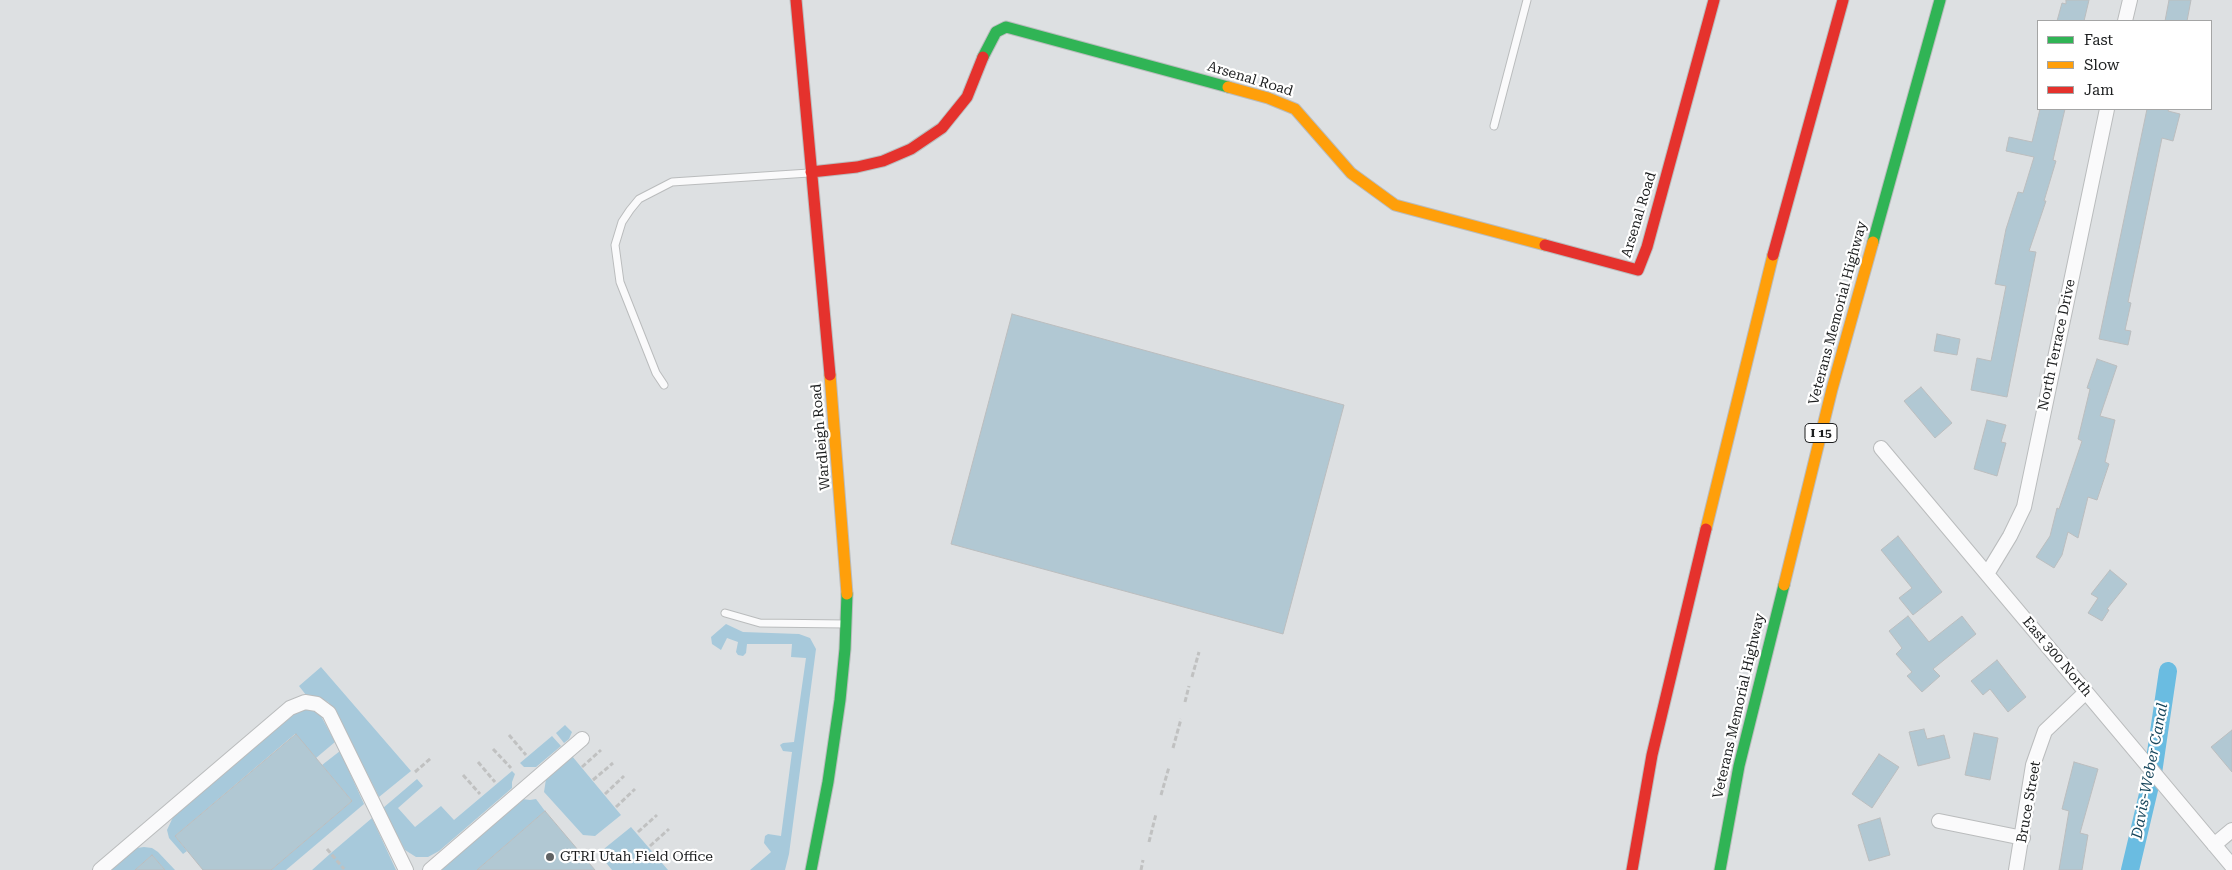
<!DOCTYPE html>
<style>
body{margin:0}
#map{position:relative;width:2232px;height:870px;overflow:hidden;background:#dde0e2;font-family:"Roboto Serif",serif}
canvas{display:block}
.legend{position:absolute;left:2037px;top:20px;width:175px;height:90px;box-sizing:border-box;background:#fff;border:1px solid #a4a5a5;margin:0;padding:6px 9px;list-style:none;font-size:15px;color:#1c1e1f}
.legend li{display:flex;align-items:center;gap:10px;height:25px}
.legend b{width:25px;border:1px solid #a4a5a5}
</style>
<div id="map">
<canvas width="2232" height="870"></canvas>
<ul class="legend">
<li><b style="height:6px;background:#30b455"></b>Fast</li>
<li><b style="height:6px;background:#ff9f0a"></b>Slow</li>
<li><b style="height:6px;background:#e5322d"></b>Jam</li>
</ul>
</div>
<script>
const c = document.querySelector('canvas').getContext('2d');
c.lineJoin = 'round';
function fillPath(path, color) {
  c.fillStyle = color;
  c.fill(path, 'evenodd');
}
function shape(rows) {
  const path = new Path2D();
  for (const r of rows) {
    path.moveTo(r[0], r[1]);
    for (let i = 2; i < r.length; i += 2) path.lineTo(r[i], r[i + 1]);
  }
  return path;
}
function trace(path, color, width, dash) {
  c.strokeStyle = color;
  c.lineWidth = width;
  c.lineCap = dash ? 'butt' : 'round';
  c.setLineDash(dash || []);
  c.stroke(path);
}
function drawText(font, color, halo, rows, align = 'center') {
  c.font = font + ' "Roboto Serif",serif';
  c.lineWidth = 4.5;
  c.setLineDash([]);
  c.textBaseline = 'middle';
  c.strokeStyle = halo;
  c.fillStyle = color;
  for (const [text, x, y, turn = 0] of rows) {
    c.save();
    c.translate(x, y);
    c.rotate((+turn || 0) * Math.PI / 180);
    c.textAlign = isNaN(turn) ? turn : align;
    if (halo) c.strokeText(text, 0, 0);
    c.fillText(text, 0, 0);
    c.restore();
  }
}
fillPath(shape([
 [726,624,743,632,799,634,810,638,816,649,789,854,785,870,750,870,771,852,764,843,765,836,768,834,781,836,792,752,783,751,780,745,783,743,794,742,806,658,791,657,792,644,747,644,746,653,743,656,738,655,736,652,738,642,727,638,721,650,712,644,711,637],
 [321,667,411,771,379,797,334,709,328,702,318,697,306,695,299,686],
 [305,709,312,710,321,716,335,742,316,758,295,734,175,836,187,851,183,854,169,838,167,830,174,815,297,712],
 [565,725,572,732,569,739,564,743,556,733],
 [552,736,561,746,536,767,524,767,520,763],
 [340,751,364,804,286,870,271,870,352,801,322,765],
 [572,756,621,815,595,836,583,835,544,792,546,779],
 [512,771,515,774,512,782,512,788,439,851,428,857,416,857,405,850,383,808,417,779,423,786,398,808,415,827,441,806,454,820],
 [522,799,530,800,536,799,545,811,477,870,440,870],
 [372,818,396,870,312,870,331,853],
 [631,827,637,834,668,870,612,870,603,859,605,848],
 [144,847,152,848,158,852,175,870,165,870,152,855,135,870,110,870,137,848]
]), '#a7c9db');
trace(shape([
 [2130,870,2153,773,2168,671]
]), '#6abce1', 18);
const building = shape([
 [2066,0,2089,0,2084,21,2057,21,2062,3,2066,4,2066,0],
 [2169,0,2191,0,2187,21,2165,21,2169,0],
 [2040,109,2065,109,2053,160,2056,161,2044,201,2046,201,2029,251,2036,252,2007,397,1971,390,1977,358,1991,361,2006,286,1995,284,2006,229,2018,192,2023,193,2034,157,2006,151,2009,137,2032,142,2040,109],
 [2147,109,2169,109,2168,111,2180,114,2173,141,2162,138,2128,302,2131,303,2125,330,2131,331,2128,345,2099,339,2147,109],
 [1012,314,1344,405,1283,634,951,544,1012,314],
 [1937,334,1960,339,1957,355,1934,351,1937,334],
 [2097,359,2117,366,2100,416,2115,420,2105,462,2109,464,2097,500,2088,497,2078,538,2068,532,2062,555,2054,568,2036,557,2050,536,2057,508,2059,509,2082,441,2078,439,2090,389,2087,388,2097,359],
 [1921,387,1952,423,1935,438,1904,401,1921,387],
 [1987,420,2006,425,2001,442,2006,443,1997,476,1974,469,1987,420],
 [1898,536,1942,592,1913,615,1899,598,1912,588,1881,550,1898,536],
 [2110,570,2127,584,2107,609,2109,610,2102,621,2088,613,2098,598,2091,594,2110,570],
 [1908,616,1929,642,1962,616,1976,634,1933,669,1940,676,1922,692,1907,676,1912,672,1896,654,1902,648,1889,631,1908,616],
 [1997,660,2026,697,2008,712,1990,689,1983,695,1971,681,1997,660],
 [1924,729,1927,739,1944,735,1950,758,1918,766,1909,732,1924,729],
 [2232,730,2232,772,2211,747,2232,730],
 [1974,733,1998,738,1990,780,1965,775,1974,733],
 [296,734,352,801,271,870,203,870,175,836,296,734],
 [1879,754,1899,767,1872,808,1852,794,1879,754],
 [2074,762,2098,769,2080,833,2088,835,2082,870,2059,870,2069,811,2062,809,2074,762],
 [545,811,595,870,477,870,545,811],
 [1880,818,1890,855,1869,861,1858,825,1880,818],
 [152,855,165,870,135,870,152,855]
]);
fillPath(building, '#b1c8d3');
trace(building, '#bbbdbe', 1);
const lane = shape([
 [1494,126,1527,0],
 [664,385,656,373,620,282,615,245,622,222,630,210,639,199,672,182,809,173],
 [725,613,760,623,846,624]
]);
const street = shape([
 [2125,21,2130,0],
 [1881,448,2232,866],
 [1987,574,2010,536,2024,507,2107,109],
 [1939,821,2023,838],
 [2214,845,2232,830],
 [100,870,290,708,305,702,317,704,329,713,406,870],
 [430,870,582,739],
 [2016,870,2033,765,2045,731,2086,692]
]);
const fast = shape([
 [983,57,996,32,1006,27,1228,87],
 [1873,242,1940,0],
 [811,870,828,782,840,700,845,649,847,594],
 [1720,870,1739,766,1784,585]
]);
const slow = shape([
 [1228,87,1268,98,1295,109,1351,173,1395,205,1545,245],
 [830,375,847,594],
 [1706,529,1773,255],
 [1784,585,1832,389,1873,242]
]);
const jam = shape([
 [796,0,830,375],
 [811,172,857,167,883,161,911,149,942,128,967,97,983,57],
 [1545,245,1638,270,1647,247,1714,0],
 [1773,255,1843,0],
 [1632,870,1652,755,1706,529]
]);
trace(lane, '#babcbd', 9);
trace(street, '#babcbd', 16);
trace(fast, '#babcbd', 13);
trace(slow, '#babcbd', 13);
trace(jam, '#babcbd', 13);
trace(shape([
 [1192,677,1199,652],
 [1185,702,1189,686],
 [509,735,526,755],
 [1173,748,1181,719],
 [493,749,511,768],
 [478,762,495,782],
 [582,767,601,750],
 [415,772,431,758],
 [463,775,480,794],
 [593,780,613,763],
 [605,794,624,776],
 [1161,795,1169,767],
 [616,807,635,789],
 [638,832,657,815],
 [1149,842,1156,814],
 [650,846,669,829],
 [327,849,344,869],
 [584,857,589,852],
 [1141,870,1143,860]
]), '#c0c1c1', 3, [5, 2.5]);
trace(lane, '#fafafb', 7);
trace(street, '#fafafb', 14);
trace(fast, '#30b455', 11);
trace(slow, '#ff9f0a', 11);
trace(jam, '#e5322d', 11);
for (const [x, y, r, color] of [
 [550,857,5,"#606263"]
]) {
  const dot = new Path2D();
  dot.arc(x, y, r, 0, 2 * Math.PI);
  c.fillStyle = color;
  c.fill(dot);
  trace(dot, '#fff', 2);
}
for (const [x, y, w] of [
 [1821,433,32]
]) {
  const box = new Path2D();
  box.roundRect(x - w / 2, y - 9.5, w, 19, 4);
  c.fillStyle = '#fff';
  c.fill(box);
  trace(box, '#1c1e1f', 1);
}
drawText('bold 12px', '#1c1e1f', null, [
 ["I 15",1821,433]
]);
drawText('14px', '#1c1e1f', '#fff', [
 ["Arsenal Road",1250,79,17],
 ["Arsenal Road",1639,215,-73],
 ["Veterans Memorial Highway",1838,313,-75],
 ["North Terrace Drive",2057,345,-78],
 ["Wardleigh Road",821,437,-95],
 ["East 300 North",2057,657,50],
 ["Veterans Memorial Highway",1739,706,-77],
 ["Bruce Street",2029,802,-80]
]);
drawText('14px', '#1c1e1f', '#fff', [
 ["GTRI Utah Field Office",560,857]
], 'left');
drawText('italic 15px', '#17465c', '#fff', [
 ["Davis-Weber Canal",2150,771,-79]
]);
</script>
